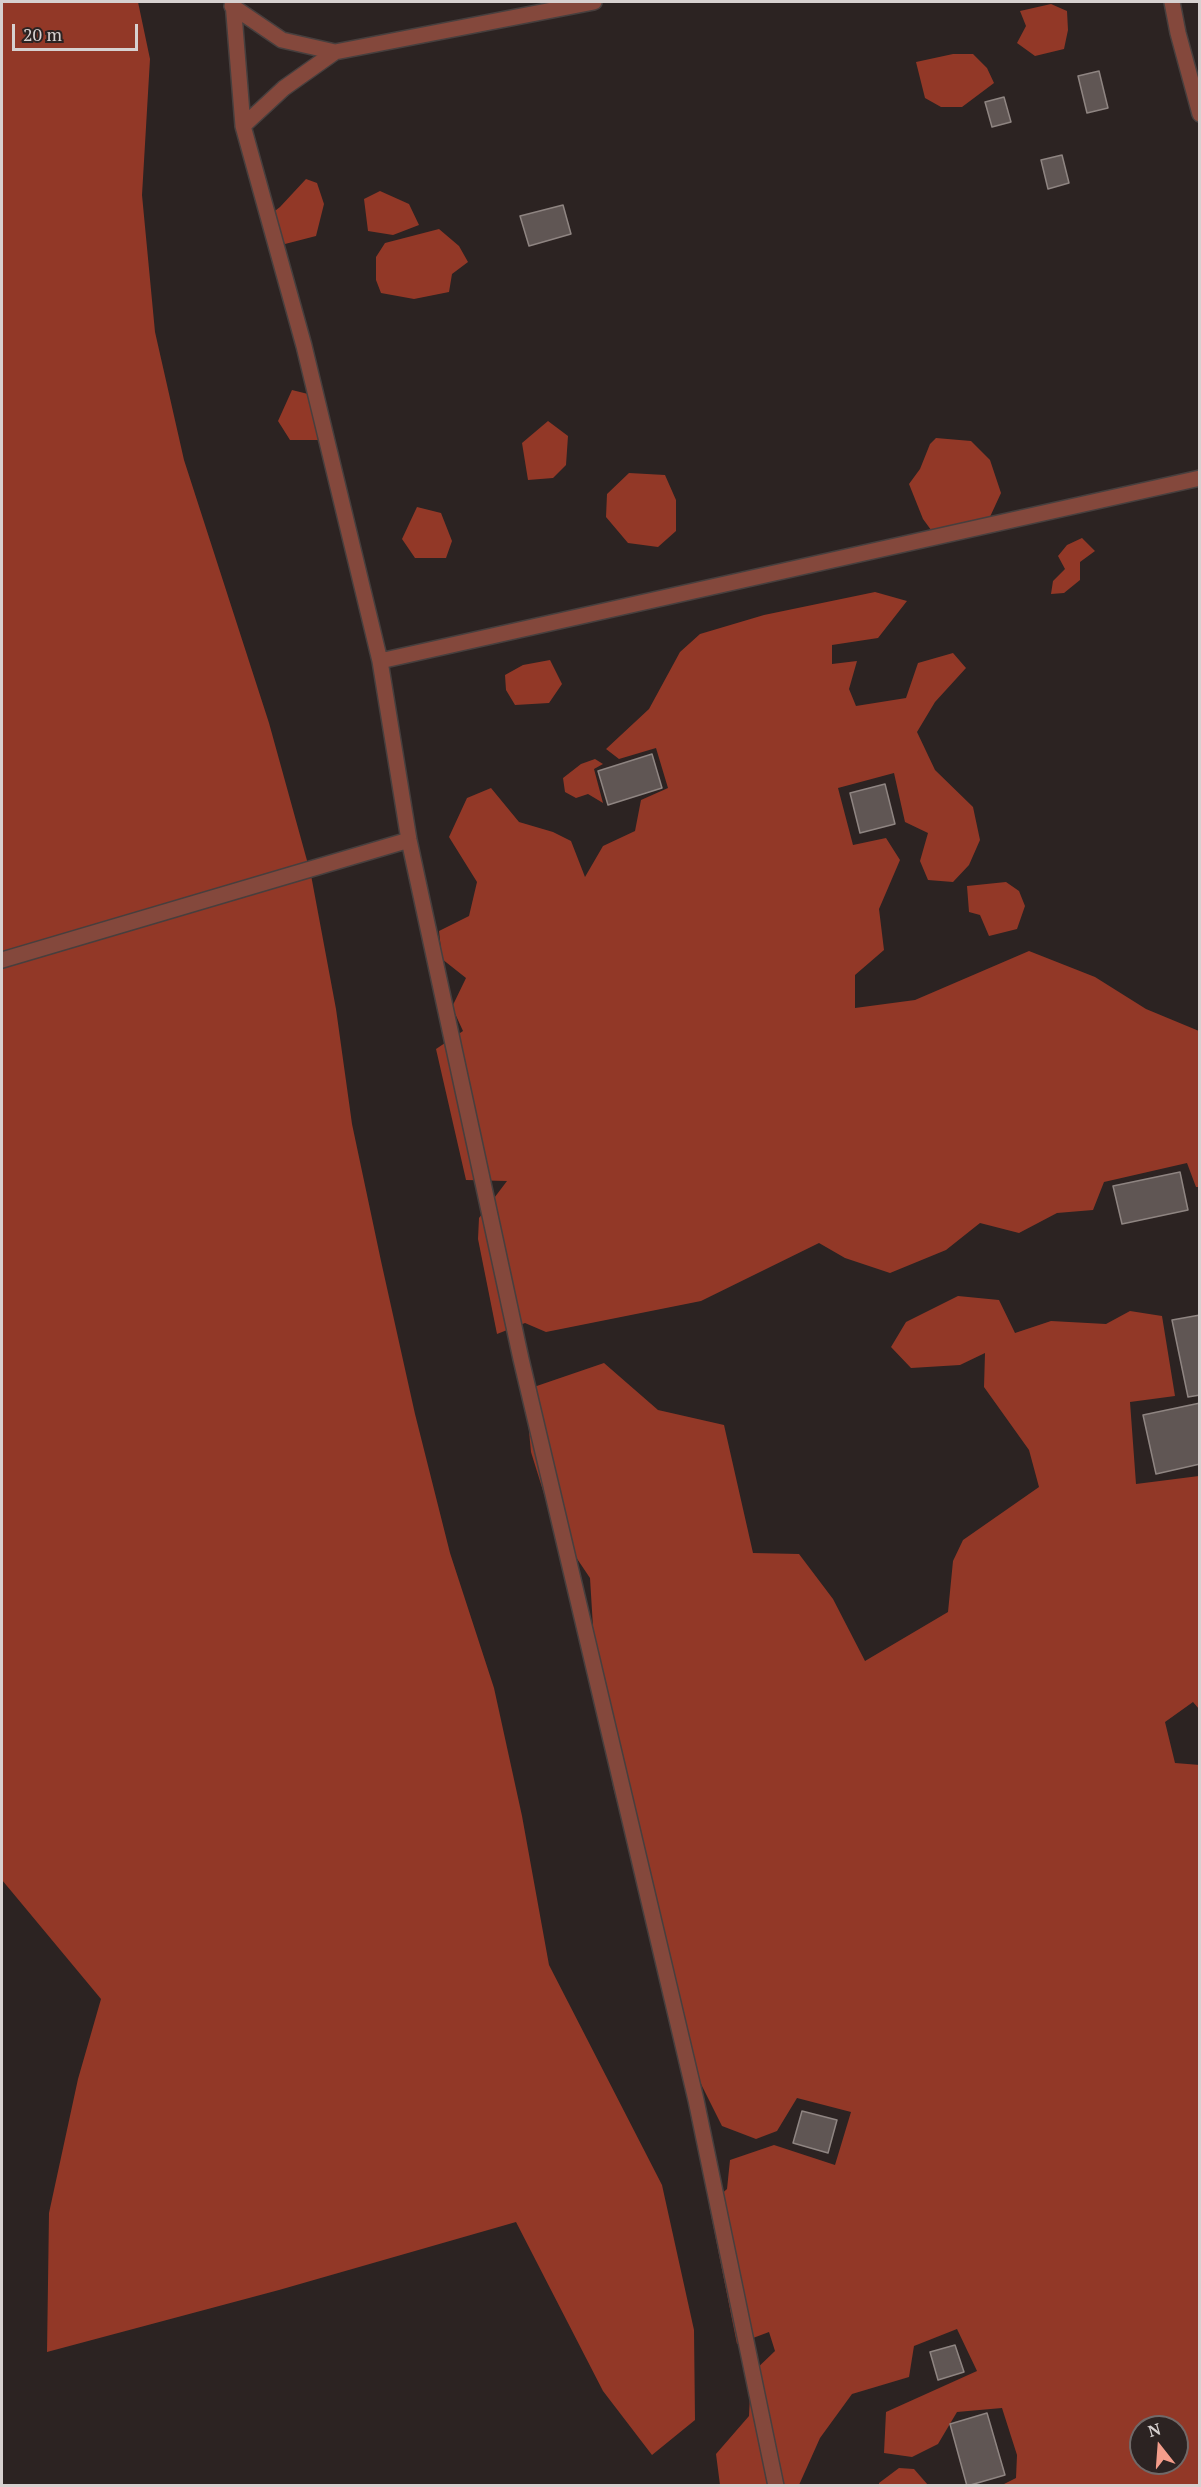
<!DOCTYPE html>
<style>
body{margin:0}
#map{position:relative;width:1201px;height:2487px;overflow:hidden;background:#2c2322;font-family:"PT Serif",serif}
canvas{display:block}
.frame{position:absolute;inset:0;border:3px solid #d7d1d0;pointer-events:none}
.north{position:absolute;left:1129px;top:2415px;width:60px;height:60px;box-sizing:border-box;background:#2c2322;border:2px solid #706968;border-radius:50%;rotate:343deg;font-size:16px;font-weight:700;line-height:24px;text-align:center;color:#d7d1d0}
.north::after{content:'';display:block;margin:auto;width:21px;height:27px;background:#f49d8b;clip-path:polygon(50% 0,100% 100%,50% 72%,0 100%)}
.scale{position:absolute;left:12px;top:24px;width:126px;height:27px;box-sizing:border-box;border:3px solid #d7d1d0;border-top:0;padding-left:8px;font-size:18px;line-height:21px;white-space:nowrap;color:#d7d1d0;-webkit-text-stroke:4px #2c2322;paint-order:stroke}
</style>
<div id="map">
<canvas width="1201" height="2487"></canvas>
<div class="frame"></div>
<div class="north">N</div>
<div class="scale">20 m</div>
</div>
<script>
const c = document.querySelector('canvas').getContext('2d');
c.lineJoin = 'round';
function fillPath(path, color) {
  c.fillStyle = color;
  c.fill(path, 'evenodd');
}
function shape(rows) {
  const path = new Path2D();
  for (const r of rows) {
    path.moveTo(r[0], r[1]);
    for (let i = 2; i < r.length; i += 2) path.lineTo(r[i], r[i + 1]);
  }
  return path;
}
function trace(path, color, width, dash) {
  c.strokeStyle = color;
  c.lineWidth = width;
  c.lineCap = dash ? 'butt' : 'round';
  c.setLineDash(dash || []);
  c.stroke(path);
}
fillPath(shape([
 [2,2,138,2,150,59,142,195,155,332,184,460,269,723,311,875,336,1009,352,1124,381,1261,415,1414,450,1553,494,1688,522,1816,549,1965,662,2185,694,2330,695,2420,652,2455,603,2391,516,2222,279,2290,47,2352,49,2213,78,2079,101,1999,2,1880],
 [1051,4,1067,11,1068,30,1064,49,1035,56,1017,43,1026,26,1020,11],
 [953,54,973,54,987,68,994,83,962,107,941,107,925,98,916,62],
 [306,179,317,183,324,204,316,236,285,244,267,217,280,207],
 [380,191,409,204,419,225,393,235,368,231,364,199],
 [439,229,459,246,468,262,452,274,449,292,414,299,381,293,376,280,376,257,385,243],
 [292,390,316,396,320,440,290,440,278,421],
 [548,421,568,436,566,465,553,478,528,480,522,443],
 [936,438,971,441,990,460,1001,493,989,519,934,534,923,519,909,484,920,469,930,444],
 [629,473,665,475,676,500,676,531,658,547,628,543,606,517,607,494],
 [417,507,441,513,452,541,446,558,415,558,402,539],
 [1082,538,1095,551,1080,562,1080,580,1064,593,1051,594,1053,581,1065,569,1058,556,1067,545],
 [875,592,907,601,878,638,832,645,832,664,857,661,849,689,856,706,906,698,918,663,953,653,966,668,935,702,917,732,935,770,973,807,980,840,969,865,953,882,928,880,920,861,928,833,905,822,894,773,838,788,853,845,886,838,900,860,879,909,884,950,855,975,855,1008,915,1000,1029,951,1095,977,1146,1009,1199,1031,1199,1187,1196,1187,1187,1163,1104,1182,1093,1210,1057,1213,1019,1233,980,1223,946,1250,890,1273,845,1258,819,1243,701,1301,546,1332,525,1323,497,1334,478,1239,479,1218,507,1181,466,1180,436,1049,463,1031,452,1007,466,978,442,959,439,931,469,916,477,882,449,837,467,798,491,788,519,822,553,832,571,841,585,877,603,846,635,831,641,800,668,788,656,748,619,759,606,749,649,709,680,652,700,634,764,615],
 [550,660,562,684,549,703,515,705,506,690,505,675,523,665],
 [595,759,603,764,594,769,603,803,588,794,576,798,565,792,563,778,581,764],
 [1006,882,1019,891,1025,906,1017,929,989,936,980,915,969,912,967,886],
 [958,1296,999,1300,1015,1333,1051,1321,1106,1324,1130,1311,1162,1316,1175,1396,1130,1402,1136,1484,1199,1476,1199,1709,1193,1702,1165,1722,1175,1763,1200,1765,1199,2485,1002,2485,1016,2478,1017,2455,1002,2408,957,2412,938,2444,912,2457,884,2453,886,2412,977,2371,957,2329,914,2346,909,2377,852,2394,820,2438,799,2485,720,2485,716,2454,749,2416,751,2374,775,2351,769,2332,737,2344,709,2205,727,2189,730,2160,774,2145,835,2165,851,2112,797,2098,777,2131,756,2139,722,2126,680,2042,613,1787,596,1676,590,1578,553,1523,531,1452,525,1390,604,1363,658,1410,724,1425,753,1553,799,1554,833,1599,865,1661,948,1612,953,1561,963,1540,1039,1487,1029,1450,984,1387,985,1353,960,1365,911,1368,891,1347,906,1322],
 [1141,2427,1177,2427,1177,2463,1141,2463],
 [899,2468,914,2469,928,2485,879,2485,879,2483]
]), '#923827');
const building = shape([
 [1099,71,1108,108,1087,113,1078,76,1099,71],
 [1004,97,1011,122,992,127,985,102,1004,97],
 [1062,155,1069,183,1048,189,1041,160,1062,155],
 [563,205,571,234,529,246,520,216,563,205],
 [652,754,662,788,608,805,598,771,652,754],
 [885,784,895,824,860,833,850,793,885,784],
 [1180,1172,1188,1210,1122,1224,1113,1186,1180,1172],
 [1200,1315,1200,1395,1188,1397,1172,1320,1200,1315],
 [1200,1403,1200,1464,1156,1474,1143,1415,1200,1403],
 [802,2111,837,2120,828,2153,793,2143,802,2111],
 [955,2345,964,2372,938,2380,930,2352,955,2345],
 [987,2413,1005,2475,967,2486,950,2424,987,2413]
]);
fillPath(building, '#605654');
trace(building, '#8f8582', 1.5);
const street = shape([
 [233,2,243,126,304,346,380,661,409,840,521,1359,696,2100,776,2486],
 [1172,2,1178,33,1200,114],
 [232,6,282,40,335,52],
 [243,126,284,88,335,52,594,2],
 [380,661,1200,478],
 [2,960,409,840]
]);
trace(street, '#473f3e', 18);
trace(street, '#84483c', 15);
</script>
